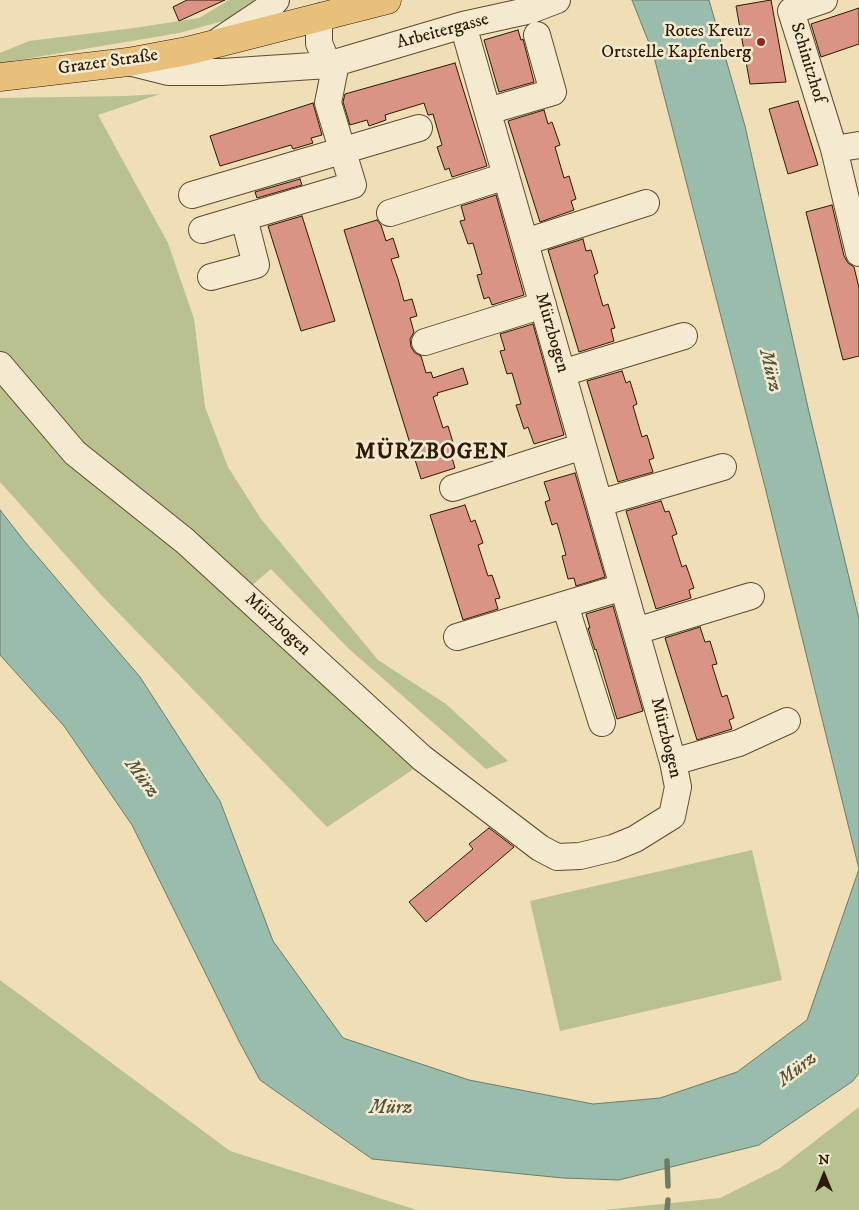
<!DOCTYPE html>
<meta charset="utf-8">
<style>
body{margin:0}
#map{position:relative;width:859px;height:1210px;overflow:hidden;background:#efdeb6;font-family:"IM FELL DW Pica",serif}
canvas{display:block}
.north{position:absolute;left:799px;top:1150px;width:50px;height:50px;-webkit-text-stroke:4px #f5ead0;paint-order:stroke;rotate:0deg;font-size:14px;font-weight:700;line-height:20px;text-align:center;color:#2d1a01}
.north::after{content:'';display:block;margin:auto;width:18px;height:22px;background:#2d1a01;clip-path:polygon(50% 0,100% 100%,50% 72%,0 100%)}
</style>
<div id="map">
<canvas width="859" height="1210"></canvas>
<div class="north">N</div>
</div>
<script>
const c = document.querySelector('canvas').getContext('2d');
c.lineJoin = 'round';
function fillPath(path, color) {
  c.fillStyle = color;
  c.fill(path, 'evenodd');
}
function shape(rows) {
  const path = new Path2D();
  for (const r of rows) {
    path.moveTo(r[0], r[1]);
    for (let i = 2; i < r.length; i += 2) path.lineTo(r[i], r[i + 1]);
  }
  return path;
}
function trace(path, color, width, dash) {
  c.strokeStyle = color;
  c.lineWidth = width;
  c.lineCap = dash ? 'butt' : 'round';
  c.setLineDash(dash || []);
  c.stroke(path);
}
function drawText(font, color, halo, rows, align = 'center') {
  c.font = font + ' "IM FELL DW Pica",serif';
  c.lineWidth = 5;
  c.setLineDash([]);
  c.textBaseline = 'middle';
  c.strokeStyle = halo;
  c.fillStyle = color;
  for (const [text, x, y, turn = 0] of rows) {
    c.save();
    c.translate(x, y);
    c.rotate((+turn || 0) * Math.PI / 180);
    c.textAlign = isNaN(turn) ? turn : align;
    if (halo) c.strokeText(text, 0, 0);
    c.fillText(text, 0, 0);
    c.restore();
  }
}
fillPath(shape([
 [229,0,262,0,227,20,179,33,13,61,0,66,0,53,29,41,134,28,199,18],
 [160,94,98,115,168,243,194,319,205,407,228,467,261,519,378,660,446,704,508,761,486,769,348,648,271,569,237,598,421,764,327,827,103,597,0,482,0,98,125,96],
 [752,850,782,980,560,1031,530,901],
 [0,980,230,1151,417,1210,0,1210],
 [859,1107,859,1210,604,1210,720,1198,780,1168]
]), '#b9c18e');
const water = shape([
 [632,0,709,0,745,126,809,412,859,619,859,869,765,487,653,53,632,0],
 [0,510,25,542,140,677,220,801,273,941,343,1038,469,1080,593,1104,660,1098,737,1072,807,1020,859,869,859,1073,853,1081,759,1145,619,1180,563,1178,372,1159,260,1080,240,1043,132,825,64,726,0,655,0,510]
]);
fillPath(water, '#9abcad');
trace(water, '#6e7b68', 1);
trace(shape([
 [667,1161,668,1186],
 [667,1210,668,1200]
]), '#6e7b68', 5.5);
const building = shape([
 [187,0,225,0,179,21,173,7,187,0],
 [771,0,786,82,750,84,736,6,771,0],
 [859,8,859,44,821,57,811,24,859,8],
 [518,30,521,40,523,39,534,82,499,92,484,40,518,30],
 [455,63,487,166,452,177,449,168,445,170,437,147,442,145,433,114,428,115,424,103,385,115,386,120,369,126,367,120,350,125,343,102,345,94,455,63],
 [798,101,818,165,788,174,769,109,798,101],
 [313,103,322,135,311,138,313,143,293,149,291,145,220,166,210,136,313,103],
 [544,110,548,124,552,122,560,145,555,147,564,178,569,176,576,199,571,201,574,210,540,222,508,121,544,110],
 [300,179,302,185,257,198,255,192,300,179],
 [496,195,524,295,492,305,489,297,484,299,477,275,482,274,473,243,468,244,460,221,465,220,461,206,496,195],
 [832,205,844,256,848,263,854,267,859,288,859,356,843,360,806,212,832,205],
 [302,216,335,321,301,331,268,226,302,216],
 [377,220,381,225,386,241,393,238,399,257,391,259,398,279,404,301,412,299,417,316,410,318,414,332,410,339,411,347,415,353,421,356,426,373,431,372,433,378,463,368,468,384,437,393,438,395,433,397,443,428,448,426,455,449,450,451,455,468,421,479,344,230,377,220],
 [583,239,586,251,591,250,598,273,594,275,603,306,608,304,615,328,611,329,614,341,579,352,548,250,583,239],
 [533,324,564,435,534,444,528,427,524,429,516,405,521,404,512,373,507,374,500,351,505,350,500,334,533,324],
 [622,371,626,383,630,381,637,404,633,406,642,437,647,435,654,458,649,460,653,472,618,482,587,381,622,371],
 [575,473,605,577,576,586,574,578,568,579,562,556,566,555,557,523,552,525,545,502,550,500,544,482,575,473],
 [661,501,665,512,669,511,677,534,672,536,682,567,686,565,694,588,689,590,691,598,656,609,626,511,661,501],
 [465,505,471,522,475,520,483,543,478,545,488,576,492,575,500,598,495,599,498,609,463,620,430,515,465,505],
 [613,606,643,711,617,719,596,649,595,650,588,628,590,628,586,614,613,606],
 [700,627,705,642,710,641,717,664,712,665,722,697,727,695,734,718,729,720,732,729,697,740,665,638,700,627],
 [489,828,514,847,426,922,409,902,473,849,469,844,489,828]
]);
fillPath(building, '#da9485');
trace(building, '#2d1a01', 1);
const minor = shape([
 [791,11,834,149,859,253],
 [791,11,824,0],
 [322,16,319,28,319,43,328,65],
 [220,40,271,6,276,0],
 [128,62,168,72,222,72,328,65,463,25,531,10,557,0],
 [488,111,553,92,537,35],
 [834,149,859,145],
 [192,195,419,128],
 [390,213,506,176],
 [202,230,353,185,328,103,336,63],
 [525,242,646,203],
 [211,277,256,265,244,218],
 [425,342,543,305],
 [0,365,75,453,185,541,422,758,540,848,557,857,580,856,613,848,635,839,672,816,678,787,673,762,463,25],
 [562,373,684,336],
 [453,488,583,446],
 [600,503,723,467],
 [565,605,602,723],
 [636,631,751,596],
 [457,637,623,587],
 [673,762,739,743,787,721]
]);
const major = shape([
 [0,77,128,62,187,51,387,0]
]);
trace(minor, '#5e4b2e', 28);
trace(major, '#2d1a01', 29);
trace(minor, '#f5ead0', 26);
trace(major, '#e8bf7b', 28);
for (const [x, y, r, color] of [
 [761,42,5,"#8f2418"]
]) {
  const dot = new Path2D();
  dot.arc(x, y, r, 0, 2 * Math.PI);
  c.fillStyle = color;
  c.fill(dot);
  trace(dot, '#f5ead0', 2);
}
drawText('18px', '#2d1a01', '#f5ead0', [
 ["Arbeitergasse",443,32,-15],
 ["Grazer Straße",108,63,-8],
 ["Schinitzhof",807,63,73],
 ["Mürzbogen",551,333,74],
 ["Mürzbogen",277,625,43],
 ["Mürzbogen",665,738,76]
]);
drawText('18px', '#2d1a01', '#f5ead0', [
 ["Rotes Kreuz",751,32],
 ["Ortstelle Kapfenberg",751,53]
], 'right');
drawText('italic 19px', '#53533d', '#f5ead0', [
 ["Mürz",769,371,76],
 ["Mürz",141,779,53],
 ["Mürz",798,1070,-38],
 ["Mürz",391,1109]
]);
c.letterSpacing = '1px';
drawText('bold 22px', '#2d1a01', '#f5ead0', [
 ["MÜRZBOGEN",432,453]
]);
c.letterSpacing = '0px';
</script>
